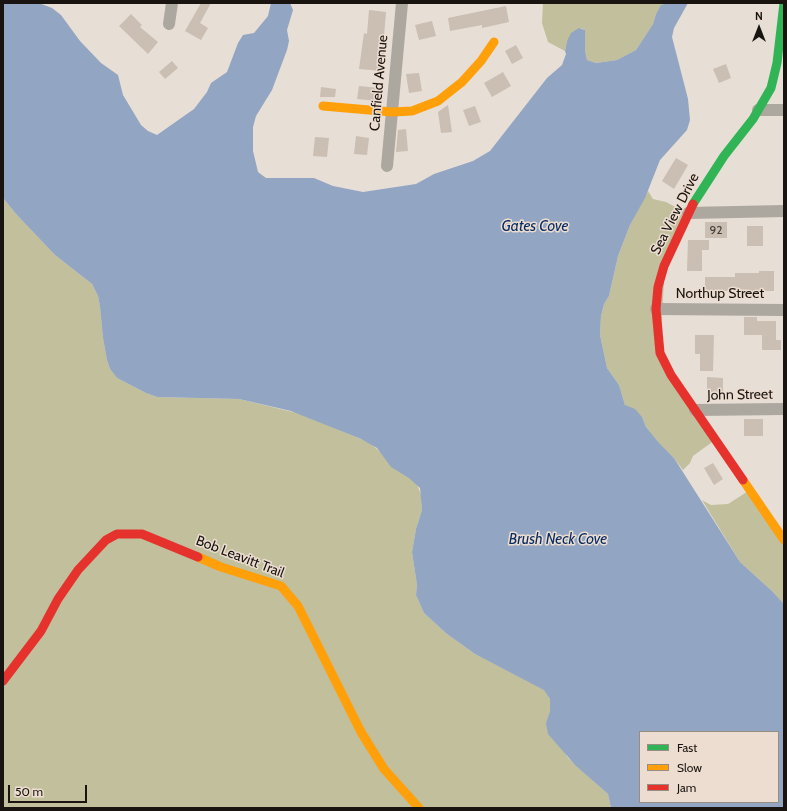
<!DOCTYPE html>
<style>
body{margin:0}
#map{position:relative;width:787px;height:811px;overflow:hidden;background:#e7ded6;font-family:Cabin,sans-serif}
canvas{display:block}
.frame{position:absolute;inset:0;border:4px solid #19140f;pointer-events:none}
.legend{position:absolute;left:639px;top:731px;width:140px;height:72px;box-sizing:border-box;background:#edddd0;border:1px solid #988d83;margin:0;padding:5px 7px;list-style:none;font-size:12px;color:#19140f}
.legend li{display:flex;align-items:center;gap:8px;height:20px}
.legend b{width:20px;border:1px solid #988d83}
.north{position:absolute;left:739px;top:8px;width:40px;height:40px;-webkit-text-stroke:3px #edddd0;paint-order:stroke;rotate:0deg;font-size:11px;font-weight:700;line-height:16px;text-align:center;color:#19140f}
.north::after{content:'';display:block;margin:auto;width:14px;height:18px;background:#19140f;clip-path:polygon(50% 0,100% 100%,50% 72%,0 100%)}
.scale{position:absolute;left:8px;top:785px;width:79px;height:18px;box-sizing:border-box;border:2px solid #19140f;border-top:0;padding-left:5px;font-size:12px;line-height:14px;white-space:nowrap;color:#19140f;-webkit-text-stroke:3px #edddd0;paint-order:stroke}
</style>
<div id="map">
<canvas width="787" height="811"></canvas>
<div class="frame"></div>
<ul class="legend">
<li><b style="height:5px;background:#30b455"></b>Fast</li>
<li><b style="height:5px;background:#ff9f0a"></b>Slow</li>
<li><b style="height:5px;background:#e5322d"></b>Jam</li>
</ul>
<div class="north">N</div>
<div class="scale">50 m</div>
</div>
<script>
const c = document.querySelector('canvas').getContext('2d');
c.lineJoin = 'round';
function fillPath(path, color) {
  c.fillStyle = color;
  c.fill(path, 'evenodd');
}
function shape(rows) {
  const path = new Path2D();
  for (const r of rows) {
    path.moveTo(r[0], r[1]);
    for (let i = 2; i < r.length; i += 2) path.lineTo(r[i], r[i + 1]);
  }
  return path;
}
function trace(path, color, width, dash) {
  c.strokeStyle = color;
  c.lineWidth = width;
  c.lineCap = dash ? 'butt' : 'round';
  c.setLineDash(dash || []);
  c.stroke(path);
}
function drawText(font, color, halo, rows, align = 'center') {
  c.font = font + ' Cabin,sans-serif';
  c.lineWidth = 3;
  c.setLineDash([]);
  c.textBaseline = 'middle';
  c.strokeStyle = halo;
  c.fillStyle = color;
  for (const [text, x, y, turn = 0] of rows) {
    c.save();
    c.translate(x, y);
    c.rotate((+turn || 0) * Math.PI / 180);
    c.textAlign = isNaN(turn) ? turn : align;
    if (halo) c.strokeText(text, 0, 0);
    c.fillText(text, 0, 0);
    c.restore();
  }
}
fillPath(shape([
 [543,3,670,3,661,6,656,14,653,24,636,50,617,60,596,63,587,60,585,50,585,30,581,28,567,41,565,51,548,42,542,23],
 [648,191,653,199,666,202,687,213,665,264,660,351,715,440,693,456,690,463,683,470,674,458,659,444,646,427,642,417,625,405,619,385,607,368,600,335,601,316,604,304,609,296,618,256,630,225],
 [3,198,16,214,55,255,92,284,98,296,100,307,103,338,107,360,110,369,117,378,146,393,157,397,239,399,301,414,370,443,417,484,421,495,422,510,416,529,412,552,417,585,416,595,424,613,447,634,475,654,544,689,550,699,550,711,547,723,568,758,608,794,611,808,3,808],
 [750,490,784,539,784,604,772,591,740,562,702,500,711,505,728,504]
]), '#c1bf9c');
fillPath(shape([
 [3,3,39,3,52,8,61,15,80,41,101,63,118,75,123,95,141,125,148,131,157,135,194,109,207,92,211,83,227,72,238,43,243,35,254,33,268,16,271,3,290,3,293,10,287,30,289,41,287,50,272,90,256,116,253,127,253,151,258,172,266,178,314,178,333,186,363,192,416,184,434,174,473,161,490,151,547,78,562,65,566,54,565,51,567,41,571,33,579,28,585,30,585,50,587,60,596,63,617,60,636,50,653,24,656,14,661,5,670,3,688,3,674,28,672,37,688,99,690,120,687,130,660,160,645,198,630,225,618,256,609,296,604,304,601,316,600,335,607,368,619,385,625,405,635,409,642,417,646,427,659,443,674,458,740,562,772,591,784,604,784,808,611,808,608,794,575,765,548,734,546,723,550,711,550,699,544,690,475,654,447,634,424,613,416,595,417,585,412,552,416,529,422,510,420,488,409,478,391,467,377,448,361,439,291,411,239,399,157,397,146,393,117,378,110,369,107,360,103,338,100,307,98,296,92,284,55,255,16,214,3,198],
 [640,732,778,732,778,802,640,802]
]), '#92a5c2');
fillPath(shape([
 [201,3,211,3,200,23,208,28,201,40,185,31],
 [506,6,509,22,482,28,482,25,450,31,448,18],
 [369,10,386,12,384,36,386,36,382,71,359,69,364,33,367,34],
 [131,14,142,25,140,27,158,42,148,54,119,26],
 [432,21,436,36,419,40,415,25],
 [516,45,523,58,512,64,505,51],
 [172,61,178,68,165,79,159,72],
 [726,64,731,78,719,83,713,69],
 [503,72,511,86,492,97,484,83],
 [419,73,422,91,409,93,406,74],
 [359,86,379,88,377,101,357,99],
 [321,87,336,89,335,97,320,97],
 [448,105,452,132,441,133,438,112],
 [475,106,481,122,469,126,463,110],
 [406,129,408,151,396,152,398,130],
 [356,136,369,138,367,155,354,154],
 [315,137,329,138,327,157,313,156],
 [676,158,688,165,674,189,662,181],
 [705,222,727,222,727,238,705,238],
 [747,226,763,226,763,246,747,246],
 [688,240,709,240,709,250,702,250,702,271,687,271],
 [759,271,774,271,774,291,721,291,721,294,705,294,705,277,735,277,735,273,759,273],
 [744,317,757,317,757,321,776,321,776,340,781,340,781,350,762,350,762,335,744,335],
 [695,335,714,335,713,371,700,371,700,354,695,354],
 [707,377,723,378,723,392,707,392],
 [744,419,763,419,763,436,744,436],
 [713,463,723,479,714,485,704,468]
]), '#cbbeb2');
trace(shape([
 [169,24,172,3],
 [758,110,784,110],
 [387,166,402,3],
 [688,213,784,211],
 [656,309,784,310],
 [695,410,784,409]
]), '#aca79f', 12);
trace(shape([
 [693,204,724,156,753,119,771,88,777,63,784,3]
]), '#30b455', 9);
trace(shape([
 [323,106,392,112,412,111,438,101,462,82,481,61,494,42],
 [743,480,784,540],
 [198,557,221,567,281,586,298,606,361,732,384,769,419,808]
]), '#ff9f0a', 9);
trace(shape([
 [693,204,664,266,658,287,656,309,660,353,671,375,743,480],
 [3,681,41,631,58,599,78,570,106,540,117,534,142,534,198,557]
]), '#e5322d', 9);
drawText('12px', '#463e38', null, [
 ["92",716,230]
]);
drawText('14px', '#19140f', '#edddd0', [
 ["Canfield Avenue",379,83,-85],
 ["Sea View Drive",675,214,-63],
 ["Northup Street",720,294],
 ["John Street",740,395,-1],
 ["Bob Leavitt Trail",240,557,21]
]);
drawText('italic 15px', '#062c63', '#edddd0', [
 ["Gates Cove",535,227],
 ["Brush Neck Cove",558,540]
]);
</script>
